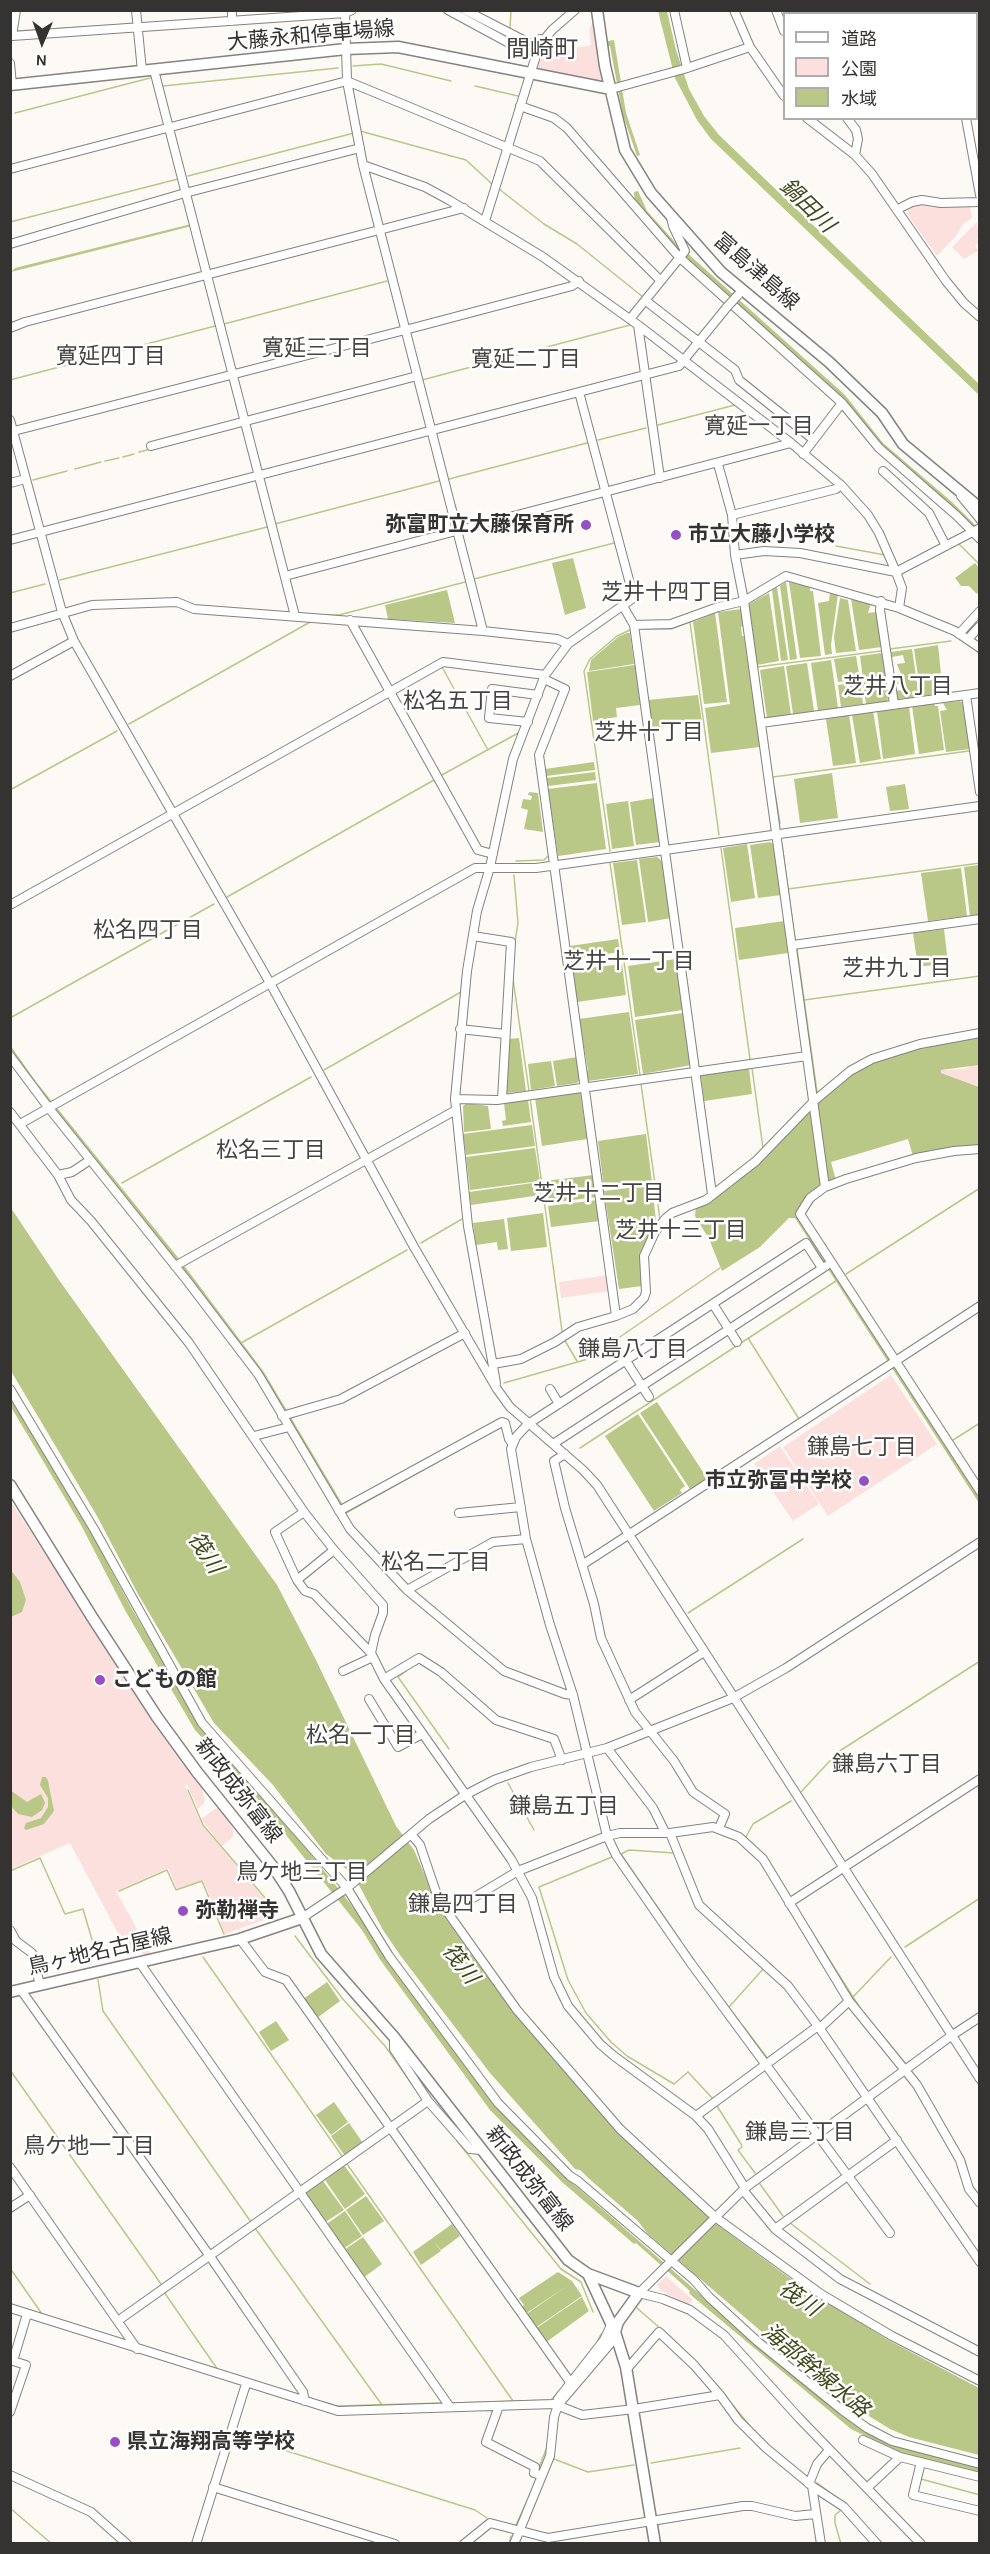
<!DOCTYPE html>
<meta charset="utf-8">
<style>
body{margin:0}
#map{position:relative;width:990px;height:2554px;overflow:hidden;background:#fdfaf6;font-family:Karla,"Noto Sans JP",sans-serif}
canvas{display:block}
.frame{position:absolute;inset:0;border:12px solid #343331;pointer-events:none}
.legend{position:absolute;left:783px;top:12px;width:195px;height:108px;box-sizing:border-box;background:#fff;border:2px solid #aeadad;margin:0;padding:8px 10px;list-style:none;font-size:18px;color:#343331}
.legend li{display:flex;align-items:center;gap:12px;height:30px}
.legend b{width:30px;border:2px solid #aeadad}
.north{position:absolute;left:12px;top:12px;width:60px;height:60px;-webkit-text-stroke:4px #fff;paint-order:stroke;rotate:182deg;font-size:16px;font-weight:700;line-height:24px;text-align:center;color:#343331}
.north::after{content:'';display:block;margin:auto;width:21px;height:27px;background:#343331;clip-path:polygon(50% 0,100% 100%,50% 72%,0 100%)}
</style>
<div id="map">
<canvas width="990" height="2554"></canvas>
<div class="frame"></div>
<ul class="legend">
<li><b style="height:8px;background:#fff"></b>道路</li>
<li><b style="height:16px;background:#fce0de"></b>公園</li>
<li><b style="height:16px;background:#b9c787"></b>水域</li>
</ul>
<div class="north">N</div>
</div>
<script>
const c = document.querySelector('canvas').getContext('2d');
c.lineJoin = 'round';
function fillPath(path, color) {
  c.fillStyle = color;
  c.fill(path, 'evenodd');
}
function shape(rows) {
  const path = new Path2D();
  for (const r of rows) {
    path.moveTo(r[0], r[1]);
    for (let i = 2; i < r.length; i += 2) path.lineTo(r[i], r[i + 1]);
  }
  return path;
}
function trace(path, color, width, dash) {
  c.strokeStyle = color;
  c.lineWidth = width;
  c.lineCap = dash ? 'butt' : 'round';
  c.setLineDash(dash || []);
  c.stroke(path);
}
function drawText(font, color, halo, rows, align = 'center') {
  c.font = font + ' Karla,"Noto Sans JP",sans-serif';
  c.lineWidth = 5;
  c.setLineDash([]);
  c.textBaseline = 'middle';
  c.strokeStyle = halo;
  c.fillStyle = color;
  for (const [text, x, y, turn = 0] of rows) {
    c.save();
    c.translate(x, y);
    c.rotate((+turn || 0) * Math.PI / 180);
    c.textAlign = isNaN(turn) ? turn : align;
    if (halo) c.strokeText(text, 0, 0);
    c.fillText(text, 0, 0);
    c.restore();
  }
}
fillPath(shape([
 [596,18,603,76,600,82,540,71,537,67,543,54,591,45,589,29],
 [916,203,953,207,970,206,972,218,963,224,956,236,937,256,907,214,911,206],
 [977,222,979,238,977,239,979,243,975,245,978,251,964,259,952,247],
 [976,1064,979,1065,979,1087,941,1073,941,1070,964,1069],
 [608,1275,610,1291,561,1298,559,1282],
 [891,1375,937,1444,828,1516,783,1447],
 [780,1446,819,1504,793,1521,754,1464],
 [10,1500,88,1619,197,1778,194,1780,201,1783,205,1802,198,1809,187,1784,185,1786,202,1825,278,1915,225,1934,203,1880,177,1889,168,1868,116,1891,151,1954,145,1956,141,1952,129,1954,70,1843,11,1869],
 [216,1808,221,1809,233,1828,233,1837,222,1846,201,1819],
 [666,2276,693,2300,688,2305,660,2290,657,2285]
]), '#fce0de');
fillPath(shape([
 [658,11,667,11,676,50,689,89,704,116,719,135,979,384,979,395,711,139,697,120,675,78],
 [614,40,626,113,640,155,637,156,623,115,610,46,608,46,608,41],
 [638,191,647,211,675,242,845,395,883,443,952,502,979,529,979,535,887,452,678,251,635,203,634,192],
 [191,224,192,226,11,272,15,268],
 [573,558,586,608,565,615,552,563],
 [975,563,979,568,979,591,977,594,969,586,961,586,955,578],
 [786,582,797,659,790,660,780,586],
 [789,582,810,587,810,591,813,591,821,656,800,658],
 [777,587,788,660,781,661,772,590],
 [447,590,455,623,388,619,385,605],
 [769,593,779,661,757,665,749,604],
 [830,593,838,594,831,645,832,654,825,655,818,603,829,601],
 [840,598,848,600,856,651,836,653,834,637],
 [851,598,871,603,868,613,876,612,882,647,859,650],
 [741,609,743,626,741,627,742,636,744,636,760,747,711,753,705,708,730,704,718,612],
 [715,613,727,702,704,704,693,622],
 [627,633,630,633,634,664,589,671,591,660,618,637],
 [938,645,943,693,921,696,914,649],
 [912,649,919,697,897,699,896,691,902,690,901,684,895,684,893,675,901,674,897,664,905,663,903,655,892,657,891,652],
 [882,653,885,676,863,679,860,656],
 [856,656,860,679,838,682,834,659],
 [831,660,838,708,818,711,811,663],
 [807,663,814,711,793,714,786,666],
 [635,665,640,705,616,708,617,717,593,721,587,672],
 [784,666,791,715,767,718,760,670],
 [885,678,888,699,887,701,866,704,863,682],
 [860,682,863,704,841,707,838,685],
 [698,695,702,722,651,728,648,700],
 [960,701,964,704,970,749,946,752,940,711,947,710,943,703],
 [934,703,935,706,938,706,944,750,919,754,912,706],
 [909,707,915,754,883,759,877,711],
 [873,711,881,759,860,763,852,715],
 [849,715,856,763,833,766,826,719],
 [594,762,595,770,546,776,545,769],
 [595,772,596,780,548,786,547,778],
 [832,773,838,818,800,823,794,779],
 [597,783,606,849,558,856,548,789],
 [905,784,909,809,890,811,886,787],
 [529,792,538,793,543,832,524,829,528,810,521,808,523,799,531,800,532,796,528,795],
 [654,798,660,842,636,845,630,802],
 [628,801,634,846,612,849,606,804],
 [770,842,773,844,781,895,758,898,750,845],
 [747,844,755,898,731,902,723,848],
 [657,857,662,861,671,918,648,922,639,859],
 [637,860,646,922,622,925,613,863],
 [979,865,979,915,970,916,964,867],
 [961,868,967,916,928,921,921,873],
 [784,921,788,953,739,960,735,928],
 [944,929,948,963,918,967,913,933],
 [618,939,620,952,572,959,570,946],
 [676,959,683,1010,635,1017,628,966],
 [622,964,626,995,577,1002,573,970],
 [629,1012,638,1074,588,1081,587,1071,588,1070,579,1019],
 [683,1013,691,1065,643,1074,635,1020],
 [979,1037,979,1065,941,1070,941,1073,979,1087,979,1146,962,1146,913,1156,908,1139,831,1162,836,1181,798,1215,979,1495,979,1503,795,1218,789,1218,760,1247,722,1271,709,1239,695,1216,696,1206,705,1203,855,1070,922,1046],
 [519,1038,526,1091,506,1093,508,1039],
 [10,1045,37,1083,180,1260,264,1372,346,1510,496,1426,498,1429,344,1515,311,1458,173,1257,60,1115,11,1051],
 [577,1057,580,1079,577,1083,557,1086,553,1061],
 [551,1061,555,1086,531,1090,528,1064],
 [749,1068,752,1094,704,1101,701,1077,702,1074],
 [580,1091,587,1139,542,1146,535,1098],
 [528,1100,531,1122,503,1126,502,1121,506,1120,504,1103],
 [467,1103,488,1106,491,1129,464,1132,463,1106],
 [532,1125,535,1146,466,1155,463,1134],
 [646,1134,652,1182,604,1189,598,1141],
 [535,1148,540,1181,470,1190,466,1157],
 [594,1175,597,1197,548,1203,545,1181],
 [540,1182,541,1195,471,1205,469,1192],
 [652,1185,656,1221,641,1256,642,1286,619,1289,604,1191],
 [598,1200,600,1221,551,1227,548,1206],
 [11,1208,59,1280,277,1585,314,1656,396,1826,414,1850,441,1912,510,2008,622,2136,715,2223,799,2285,890,2341,979,2388,979,2455,909,2437,890,2429,851,2405,784,2351,647,2233,638,2221,595,2184,580,2170,575,2169,490,2073,400,1955,383,1930,353,1874,326,1854,273,1785,214,1723,138,1594,97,1516,11,1371],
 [543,1213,547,1247,511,1251,507,1218],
 [504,1219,508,1249,498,1250,497,1242,476,1245,473,1223],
 [11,1396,86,1523,132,1609,204,1731,266,1798,349,1902,496,2106,569,2180,803,2384,898,2446,979,2468,979,2474,903,2454,851,2429,692,2296,689,2293,690,2291,636,2243,634,2244,562,2182,490,2110,381,1961,362,1930,242,1780,195,1730,126,1612,81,1525,11,1407],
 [657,1402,707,1478,690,1489,640,1413],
 [638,1414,685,1486,680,1490,682,1493,654,1511,605,1436],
 [10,1569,20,1582,26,1600,22,1612,11,1617],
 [42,1777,46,1777,48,1781,54,1811,44,1824,26,1830,24,1828,26,1823,41,1818,48,1807,48,1798,40,1785],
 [10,1790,27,1802,41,1794,45,1803,42,1810,32,1817,18,1814,11,1806],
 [327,1982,340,2001,317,2018,303,1999],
 [276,2021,289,2040,271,2051,259,2032],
 [334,2102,348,2122,331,2135,316,2115],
 [349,2123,363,2143,345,2156,331,2136],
 [344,2165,365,2194,345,2209,325,2180],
 [323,2181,344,2210,324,2223,304,2194],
 [366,2196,384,2221,363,2235,346,2210],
 [345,2211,362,2236,343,2249,325,2225],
 [452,2224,460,2236,441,2250,433,2240,441,2251,421,2265,413,2252],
 [363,2237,382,2264,363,2278,344,2250],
 [558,2272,572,2281,582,2296,535,2328,525,2315,570,2284,525,2314,520,2308,524,2305,519,2298],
 [582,2297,589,2311,545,2343,535,2329]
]), '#b9c787');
trace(shape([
 [441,10,447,14],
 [510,28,511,10],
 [17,31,131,24],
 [353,66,381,64,451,81],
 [163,86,338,68],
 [475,86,518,96],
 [15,113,150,78],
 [360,131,466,160,492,184],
 [188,176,354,133],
 [499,189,544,224,577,244,643,297],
 [10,222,178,179],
 [709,289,725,304],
 [731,309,750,326],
 [224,324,387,281],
 [10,380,215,326],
 [422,380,630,325],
 [658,425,735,405],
 [598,440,646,428],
 [139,452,151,449],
 [123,457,134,454],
 [105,461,119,458],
 [75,469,101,462],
 [449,479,587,443],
 [33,480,67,471],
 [455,505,460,525],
 [275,524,439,481],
 [959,544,980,565],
 [836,546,885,555],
 [474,579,614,543],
 [60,580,267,527],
 [10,593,45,584],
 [320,615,339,615,465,582],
 [690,622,719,835],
 [641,629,671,629,695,620],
 [890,649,951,641],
 [442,667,488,750],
 [757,667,881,651],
 [129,724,312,621],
 [440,776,520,732],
 [773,777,969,751],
 [774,786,780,823],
 [10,790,117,731],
 [782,844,795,940],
 [721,848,750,1059],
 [610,851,584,671,590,659,617,636,630,630],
 [516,861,544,860,549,855],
 [610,863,640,1075],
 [514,875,518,923,515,942],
 [788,889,980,863],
 [227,897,434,780],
 [797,949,817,1092],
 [513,979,529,1091],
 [804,1000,980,976],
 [10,1018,214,904],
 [752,1068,763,1148],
 [324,1070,461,992],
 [641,1084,660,1219],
 [530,1098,562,1331],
 [122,1183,311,1077],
 [421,1243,462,1219],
 [846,1274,980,1188],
 [748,1338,799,1419],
 [564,1339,577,1361],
 [241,1343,407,1250],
 [504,1383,588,1359,720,1268],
 [953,1440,980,1423],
 [580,1448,836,1281],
 [688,1613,803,1539],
 [406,1671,398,1677,449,1749],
 [495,1723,504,1727],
 [508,1783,534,1830],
 [188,1790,203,1825,278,1913],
 [801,1792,838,1752,980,1661],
 [746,1837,753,1824,791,1801],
 [674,1853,629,1850,621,1854,680,1940],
 [612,1857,539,1887,568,1980,586,2013,611,2042,627,2056,674,2084,688,2072,714,2100],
 [10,1871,40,1858,65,1914,83,1909,98,1960],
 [119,1891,167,1870,176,1890,202,1881,224,1934],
 [808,1926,860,2008],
 [295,1936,342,1998,385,2046,416,2090],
 [683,1945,694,1960],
 [905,1947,980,1898],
 [203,1957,342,2156],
 [702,1971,714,1988],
 [98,1980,103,2011,251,2222],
 [854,1996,891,1957],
 [724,2001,739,2021],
 [729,2007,764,1968],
 [743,2026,768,2059],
 [886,2040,905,2063],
 [10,2070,161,2284],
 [912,2072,917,2079],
 [717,2106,741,2144,742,2147,738,2150,755,2173],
 [457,2141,561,2269,581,2282,593,2312],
 [965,2161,969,2177],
 [347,2164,513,2401],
 [760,2184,783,2216],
 [971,2184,980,2196],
 [790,2223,870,2284],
 [255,2228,382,2405],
 [10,2268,42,2314],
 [164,2292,218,2370],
 [637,2308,661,2329],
 [667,2334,683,2349],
 [598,2340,601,2334],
 [726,2397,750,2426],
 [324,2402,337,2406,441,2403],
 [454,2403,551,2400,560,2390],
 [236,2435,475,2510,487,2518],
 [554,2459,588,2472,634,2465],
 [651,2463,740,2448],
 [538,2470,547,2447],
 [921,2479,980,2495],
 [817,2483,828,2491],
 [10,2508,52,2544],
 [840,2511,835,2515,835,2523,841,2544],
 [516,2525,527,2501],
 [875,2536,883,2544],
 [509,2544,511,2536]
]), '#b9c787', 1.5);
const minor = shape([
 [16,10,12,36,345,13,352,10],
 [136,10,142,71],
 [232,10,232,21],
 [448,10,520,49,537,51],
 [465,10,533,45,540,39],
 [674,10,687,68],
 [734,10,750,47,784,96],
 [776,10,784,31],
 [345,13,347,81,363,165,483,631],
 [805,14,819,10],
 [970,14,970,10],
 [10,63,12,85],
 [154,70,295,616],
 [611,89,684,69,750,47],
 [520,106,554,118,567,128,679,257,842,403,879,448,957,516,980,539],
 [807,118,855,155,872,174,946,281,964,303,980,317],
 [847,118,856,130,858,139,855,155],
 [966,118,980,195],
 [363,165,425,187,449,200,543,257,638,325,791,443,841,485,868,515,879,533,896,572,980,528],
 [10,169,347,81,540,161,660,280],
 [898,209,912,202,922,200,941,203,980,202],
 [485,221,539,46,552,30,575,10],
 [10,244,185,193,360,148],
 [646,301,735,370,739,380,814,440],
 [630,319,685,251,673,226,671,217],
 [638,325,660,478],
 [10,328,25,322,464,208],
 [10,420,62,612,74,641,270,983,414,1247,497,1389,510,1407,583,1470,597,1485,980,2079],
 [10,432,405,330,572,286,579,281],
 [151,446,417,376],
 [803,454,842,403],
 [718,464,732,515,735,555,744,601,825,1187],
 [883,471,929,513,946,546],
 [10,483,26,479],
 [961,496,980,519],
 [732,515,836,489,841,485],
 [10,540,679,366,727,307],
 [735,555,764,551,800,553,896,572,902,588,899,608],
 [285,576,791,443],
 [881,601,880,610,894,704],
 [623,606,634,625,712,1194],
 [350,620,478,850,493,854],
 [634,625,671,624,718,607,744,601,786,576,899,608,955,631,980,648],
 [10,628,92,605,177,602,194,609,483,631,557,639,568,644],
 [959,634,980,611],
 [968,639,980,626],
 [10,676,74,641],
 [966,695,980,792],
 [528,722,489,718,492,689,538,695],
 [761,723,980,693],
 [10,905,443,662,545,675],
 [473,936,511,942,502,1099],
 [793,945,980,919],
 [460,1029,505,1034],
 [10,1056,48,1107,188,1282,258,1374,350,1529,407,1590,504,1671,565,1694,573,1695],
 [455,1099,497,1100,807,1056],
 [10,1112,58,1175,71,1200,91,1221,189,1343,304,1512,334,1550,383,1605,383,1613,375,1635,371,1653],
 [20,1124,475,868,536,868,980,806],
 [980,1149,954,1151,916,1158,846,1179,825,1187,810,1198,800,1214,980,1491],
 [58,1175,72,1172,90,1160],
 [175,1266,456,1110],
 [822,1268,806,1243,528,1424,516,1437,511,1449,526,1539,550,1625,573,1695,607,1836,616,1855,690,1962,890,2233],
 [713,1304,737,1342],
 [616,1316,633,1309,644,1298,646,1292,644,1256,655,1232,666,1218,672,1213,706,1200,756,1161,814,1101,850,1071,872,1059,920,1044,980,1033],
 [626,1361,649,1397],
 [493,1364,521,1359,555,1342,578,1327,616,1316,539,755,565,689,544,679],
 [496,1383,468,1226,455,1099,467,971,477,911,490,867,513,759,545,675,568,644,632,599,633,595,579,392],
 [10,1389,94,1529,202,1723,347,1888,389,1956,498,2103,570,2176,578,2181,694,2280,709,2297,757,2341,842,2410,867,2428,892,2441,980,2464],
 [550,1389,559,1404],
 [282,1416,341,1399,465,1333],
 [254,1436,289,1427],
 [553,1444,826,1266],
 [565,1454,554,1461,565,1508,594,1604,601,1638,635,1712,674,1761,693,1792,725,1814,719,1828],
 [339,1511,502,1422,505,1423,509,1439,512,1443],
 [304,1512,275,1532,297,1580,305,1591,314,1594,371,1653,384,1679,511,1859,532,1898,554,1977,568,2006,600,2044,614,2056,696,2116,708,2129,745,2188],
 [459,1513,521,1507],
 [582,1565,980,1306],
 [297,1580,334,1550],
 [407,1590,493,1542,526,1539],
 [343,1671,373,1657],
 [384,1679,419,1658,441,1672,496,1720,554,1739,562,1760],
 [369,1699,398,1747,422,1734],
 [629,1700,704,1652],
 [607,1748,653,1808,665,1832],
 [670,1833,699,1905,788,1986,818,2026,980,2262],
 [411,1834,420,1845,436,1892,448,1913,517,2010,620,2129,715,2217,821,2294,892,2336,980,2381],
 [789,1903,980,1779],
 [448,1913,518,1871,607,1836,620,1833,670,1833,713,1827,739,1837,763,1859,849,2001,917,2085,960,2160,969,2189,980,2203],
 [302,1918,347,1888,429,1819,465,1795,494,1780,531,1767,607,1748,733,1698,786,1668,980,1542],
 [10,1930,16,1941,32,1953,40,1985],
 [240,1939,265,1972,286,1980,570,2382],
 [140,1963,450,2407],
 [21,1990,209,2255,303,2392,305,2401],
 [820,2028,849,2001],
 [394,2037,394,2049,428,2101,470,2149,481,2150],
 [696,2116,818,2026],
 [10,2167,137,2349],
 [743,2190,775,2229,840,2279,980,2352],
 [10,2208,30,2195],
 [775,2229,897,2140],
 [639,2293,745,2188,951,2036,980,2017],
 [639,2293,663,2299,690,2310,724,2335,799,2418,921,2544],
 [10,2308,338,2411,554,2404,582,2415,634,2409,720,2395,738,2420,766,2448,812,2486,844,2507,877,2544],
 [119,2320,428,2101],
 [626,2370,659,2332,694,2365,720,2395],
 [558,2399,604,2340,611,2325],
 [499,2406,486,2442,535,2467,534,2473,540,2475],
 [10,2412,26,2365,13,2361,27,2314],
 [863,2440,900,2457,980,2477],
 [921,2462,913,2495,980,2511],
 [10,2475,91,2512,127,2544],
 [809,2484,817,2464,829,2450],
 [812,2486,821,2544],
 [213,2487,395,2544],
 [867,2488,900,2457],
 [196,2544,246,2384],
 [464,2544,490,2523,548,2538,743,2506,752,2506,795,2516,816,2514],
 [514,2544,550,2456,554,2417,558,2405,610,2344,615,2332]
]);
const major = shape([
 [597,10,605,66,625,150,651,193,721,272,829,362,882,413,903,444,980,508],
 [10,85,346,49,398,47,611,89],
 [10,1485,92,1617,157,1717,197,1772,274,1868,289,1891,321,1954,394,2037,568,2260,588,2274,639,2293,618,2322,615,2332],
 [10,1992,240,1939,302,1918],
 [588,2274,615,2332,626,2367,655,2544]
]);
trace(minor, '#85827f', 10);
trace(major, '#85827f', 13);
trace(minor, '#fff', 8);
trace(major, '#fff', 10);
const minorBridge = shape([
 [727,307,738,295]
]);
trace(minorBridge, '#85827f', 10, []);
trace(minorBridge, '#fff', 8);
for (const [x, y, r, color] of [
 [586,525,6,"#9650c3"],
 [676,535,6,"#9650c3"],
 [864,1481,6,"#9650c3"],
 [100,1680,6,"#9650c3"],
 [183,1911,6,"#9650c3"],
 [115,2442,6,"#9650c3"]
]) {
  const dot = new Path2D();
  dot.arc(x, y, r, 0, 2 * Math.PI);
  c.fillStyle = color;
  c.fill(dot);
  trace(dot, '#fff', 2);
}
drawText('21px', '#343331', '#fff', [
 ["大藤永和停車場線",311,36,-5],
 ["富島津島線",756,272,41],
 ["新政成弥富線",238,1791,52],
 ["鳥ヶ地名古屋線",100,1952,-13],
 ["新政成弥富線",529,2179,52]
]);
drawText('bold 21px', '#343331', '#fff', [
 ["弥富町立大藤保育所",574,525,"right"],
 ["市立大藤小学校",688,535],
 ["市立弥冨中学校",852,1481,"right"],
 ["こどもの館",112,1680],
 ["弥勒禅寺",195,1911],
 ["県立海翔高等学校",127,2442]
], 'left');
drawText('italic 22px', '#40491a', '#fff', [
 ["鍋田川",807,206,44],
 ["筏川",205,1553,57],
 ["筏川",460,1964,53],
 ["筏川",799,2299,35],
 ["海部幹線水路",815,2371,40]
]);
drawText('22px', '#464441', '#fff', [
 ["寛延三丁目",317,349],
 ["寛延四丁目",111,357],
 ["寛延二丁目",526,360],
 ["寛延一丁目",759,427],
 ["芝井十四丁目",667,593],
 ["芝井八丁目",898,687],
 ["松名五丁目",458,702],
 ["芝井十丁目",649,733],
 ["松名四丁目",148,931],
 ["芝井十一丁目",629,962],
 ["芝井九丁目",897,969],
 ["松名三丁目",271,1151],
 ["芝井十二丁目",599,1194],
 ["芝井十三丁目",681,1231],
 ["鎌島八丁目",633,1350],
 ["鎌島七丁目",862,1448],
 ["松名二丁目",436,1563],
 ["松名一丁目",361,1736],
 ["鎌島六丁目",887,1765],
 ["鎌島五丁目",564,1807],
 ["鳥ケ地三丁目",302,1873],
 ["鎌島四丁目",463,1905],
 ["鎌島三丁目",800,2133],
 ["鳥ケ地一丁目",89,2147]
]);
drawText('24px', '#464441', '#fff', [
 ["間崎町",542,50]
]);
</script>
